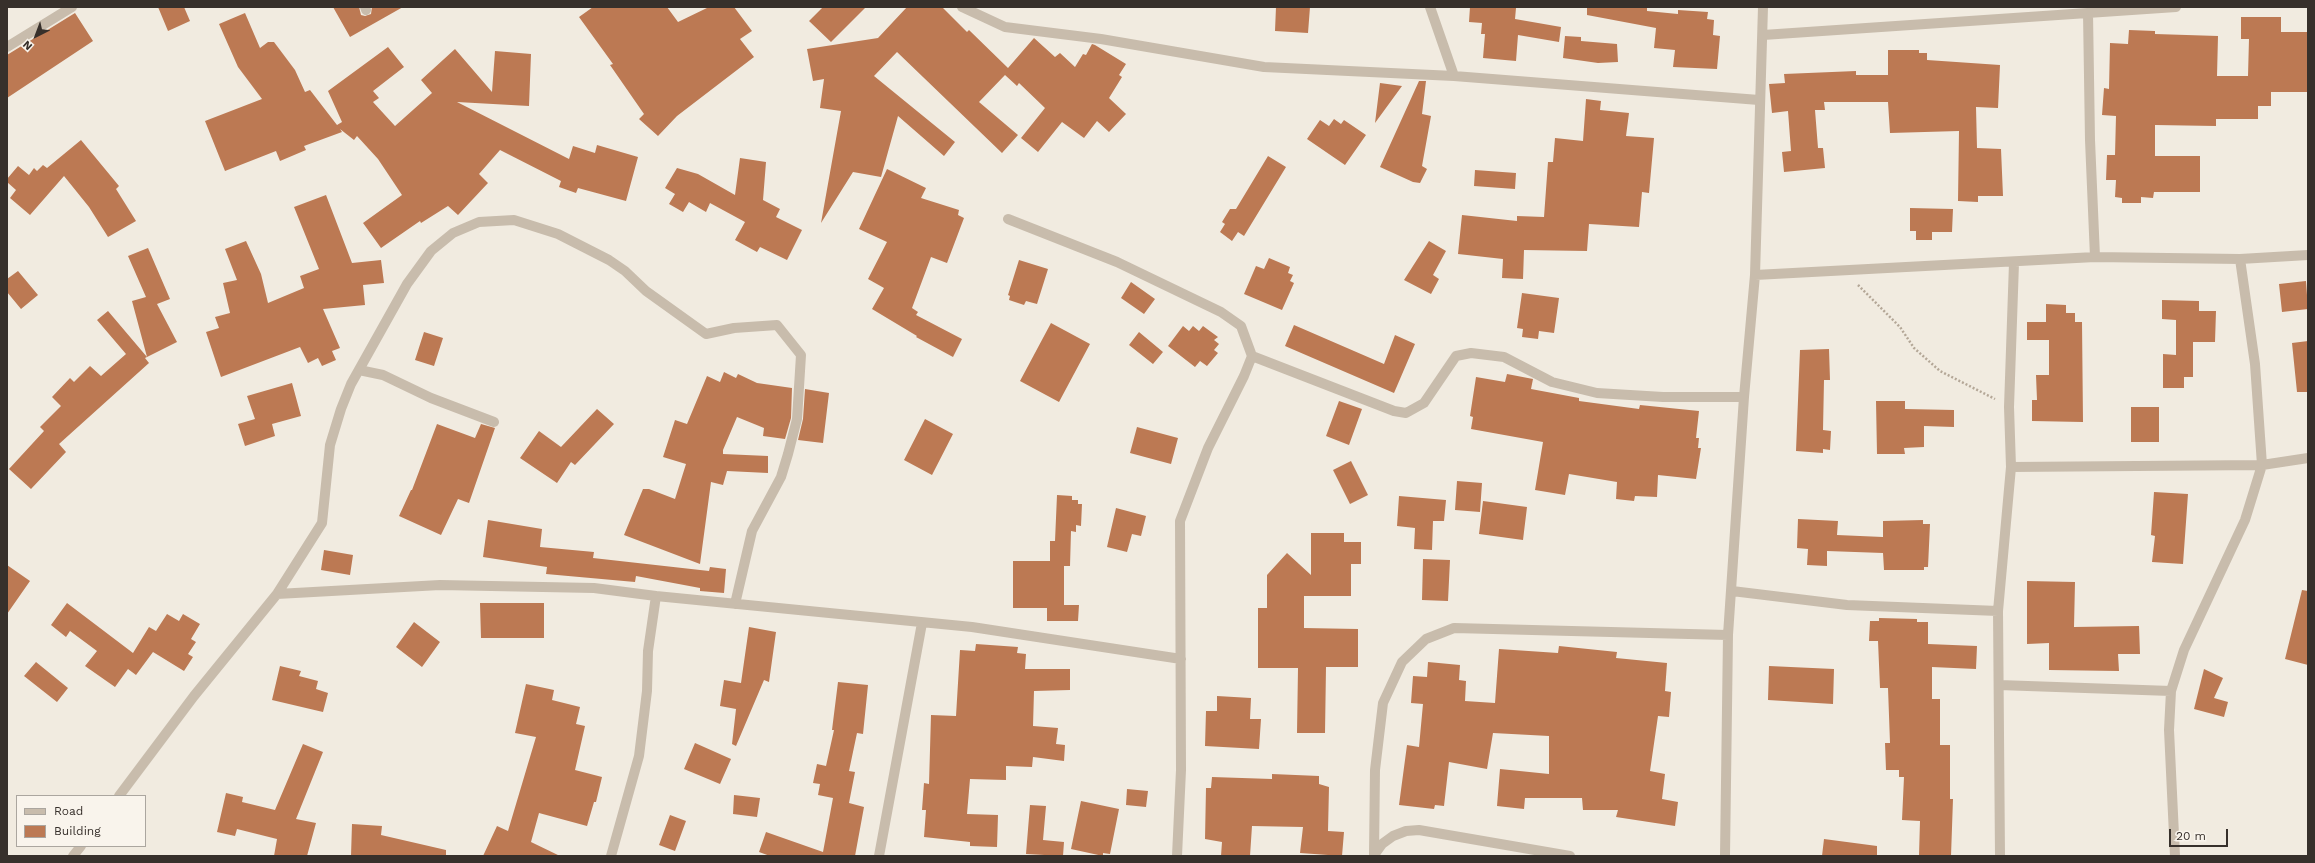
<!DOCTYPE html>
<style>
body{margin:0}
#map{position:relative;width:2315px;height:863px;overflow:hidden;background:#f1ebe0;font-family:"Work Sans",sans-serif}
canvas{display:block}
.frame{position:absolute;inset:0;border:8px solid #37302b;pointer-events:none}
.legend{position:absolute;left:16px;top:795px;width:130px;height:52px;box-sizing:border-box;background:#f9f4ec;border:1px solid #aba69f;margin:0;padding:5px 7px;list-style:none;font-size:12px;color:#37302b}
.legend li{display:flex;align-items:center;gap:8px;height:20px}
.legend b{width:20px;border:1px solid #aba69f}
.north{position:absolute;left:16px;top:16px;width:40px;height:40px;-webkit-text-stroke:3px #f9f4ec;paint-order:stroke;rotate:222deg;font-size:11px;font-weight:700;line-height:16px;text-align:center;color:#37302b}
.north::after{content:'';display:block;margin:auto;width:14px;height:18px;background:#37302b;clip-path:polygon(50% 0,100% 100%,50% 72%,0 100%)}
.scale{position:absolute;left:2169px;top:829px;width:59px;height:18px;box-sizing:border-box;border:2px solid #37302b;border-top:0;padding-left:5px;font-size:12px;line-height:14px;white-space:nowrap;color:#37302b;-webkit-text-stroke:3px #f9f4ec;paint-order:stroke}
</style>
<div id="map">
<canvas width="2315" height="863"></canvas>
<div class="frame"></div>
<ul class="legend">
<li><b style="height:5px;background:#c8bcac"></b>Road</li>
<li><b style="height:11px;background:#bc7953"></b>Building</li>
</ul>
<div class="north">N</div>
<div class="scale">20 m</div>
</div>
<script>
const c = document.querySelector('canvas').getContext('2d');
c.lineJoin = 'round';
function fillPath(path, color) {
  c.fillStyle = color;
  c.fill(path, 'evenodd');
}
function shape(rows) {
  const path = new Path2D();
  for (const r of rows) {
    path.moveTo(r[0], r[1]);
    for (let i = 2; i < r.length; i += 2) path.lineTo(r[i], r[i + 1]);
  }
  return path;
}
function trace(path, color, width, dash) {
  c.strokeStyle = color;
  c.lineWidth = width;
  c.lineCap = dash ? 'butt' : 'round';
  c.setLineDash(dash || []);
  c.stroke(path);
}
fillPath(shape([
 [158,7,184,7,190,21,168,31],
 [333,7,359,7,361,15,365,16,371,14,372,7,403,7,350,37],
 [593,7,667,7,678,22,709,7,734,7,752,31,740,39,754,57,677,116,658,136,639,119,644,114,610,65,613,64,579,17],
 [823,7,866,7,831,42,809,21],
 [907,7,942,7,967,32,969,30,1008,68,1034,38,1055,57,1060,53,1075,67,1083,54,1086,55,1092,44,1095,45,1126,64,1119,75,1122,77,1109,98,1126,114,1109,132,1097,121,1084,138,1062,122,1038,152,1021,138,1045,108,1019,83,1017,86,1005,75,979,102,1018,135,1002,153,897,52,874,76,955,142,944,156,898,116,881,177,853,172,821,223,841,111,820,108,824,79,813,81,807,49,878,38],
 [1276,7,1310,7,1308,33,1275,31],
 [1470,7,1516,8,1515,19,1561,27,1559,42,1518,35,1516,61,1483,58,1485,34,1481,34,1482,23,1469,22],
 [1587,7,1647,7,1647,11,1678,14,1678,10,1708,12,1707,19,1714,20,1713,35,1720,36,1717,69,1673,67,1675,50,1654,48,1656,28,1587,15],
 [75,13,93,41,7,98,7,55],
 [245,13,260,48,268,42,274,42,295,70,305,92,310,90,337,125,342,122,328,91,388,47,404,67,373,91,379,98,373,102,395,126,432,93,421,80,455,49,492,92,495,51,531,54,529,106,457,102,569,159,573,146,595,153,597,145,638,157,626,201,578,188,576,193,559,187,561,181,500,150,479,174,488,183,458,215,448,206,421,223,420,221,381,248,363,223,402,195,378,159,357,136,354,140,340,129,342,132,304,146,306,150,280,161,276,151,225,171,205,121,262,99,238,67,219,24],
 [2241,17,2281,17,2281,32,2308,32,2308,92,2271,92,2271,106,2258,106,2258,119,2216,119,2216,126,2155,125,2155,156,2200,156,2200,192,2154,192,2153,198,2141,197,2141,203,2122,203,2122,198,2115,197,2116,180,2106,180,2107,155,2115,155,2116,116,2102,115,2104,88,2109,89,2110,43,2128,44,2129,30,2155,31,2155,34,2218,36,2217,76,2248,76,2249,39,2241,39],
 [1565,36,1581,37,1581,41,1617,44,1618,62,1598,63,1563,58],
 [1888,50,1919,50,1919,53,1927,53,1927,60,2000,65,1998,108,1976,107,1977,148,2001,149,2003,196,1978,196,1978,202,1958,201,1959,131,1890,133,1888,102,1824,102,1825,110,1815,110,1818,148,1823,148,1825,168,1784,172,1782,152,1791,151,1788,111,1772,113,1769,84,1785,83,1784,74,1856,71,1856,75,1888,75],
 [1419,81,1426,81,1422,114,1431,116,1422,166,1427,169,1420,183,1413,182,1380,167],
 [1380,83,1402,86,1375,123],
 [1586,99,1601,101,1600,110,1629,113,1626,136,1654,138,1649,193,1642,192,1639,227,1589,224,1587,251,1524,250,1523,279,1502,278,1503,259,1458,254,1462,215,1517,221,1517,216,1544,217,1548,162,1553,162,1555,138,1583,141],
 [1334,119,1341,124,1344,120,1366,135,1345,165,1307,139,1320,120,1329,126],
 [81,140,119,186,116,189,136,221,108,237,89,207,64,176,30,215,10,198,16,190,7,182,7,179,18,166,29,175,34,168,37,171,43,165,47,168],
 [1268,156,1286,167,1244,236,1238,232,1232,241,1220,232,1225,224,1222,222,1230,209,1236,209],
 [740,158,766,162,763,200,780,209,776,217,802,230,787,260,760,247,757,252,735,240,745,222,710,203,706,212,689,202,683,212,669,204,675,194,665,188,677,168,698,174,735,195],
 [887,169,926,188,921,198,959,210,958,215,964,218,947,263,931,257,912,308,918,312,916,315,962,339,953,357,916,337,917,336,872,309,884,288,868,279,887,242,859,229],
 [1475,170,1516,173,1515,189,1474,186],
 [326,195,352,263,381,260,384,283,363,285,365,305,323,309,340,348,332,351,336,360,322,366,318,358,308,363,300,347,221,377,206,332,219,328,215,317,230,313,223,283,237,280,225,249,246,241,261,274,268,303,304,288,300,276,319,269,294,207],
 [1910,208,1953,209,1952,232,1932,232,1932,240,1916,240,1916,231,1910,231],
 [1429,241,1446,251,1433,275,1439,279,1431,294,1404,280],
 [148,248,170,299,157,304,177,342,145,358,149,363,59,444,66,452,31,489,9,469,44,431,40,427,61,406,52,397,70,378,74,382,90,366,101,376,126,354,97,320,108,311,147,357,132,301,146,297,128,256],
 [1269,258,1290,267,1288,273,1293,275,1290,281,1294,283,1282,310,1244,294,1256,266,1264,269],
 [1019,260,1048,269,1037,304,1026,301,1024,305,1009,300,1010,296,1008,295],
 [18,271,38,295,21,309,7,292,7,279],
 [2306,281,2308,309,2282,312,2279,284],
 [1131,282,1155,299,1144,314,1121,298],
 [1522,293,1559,298,1554,333,1539,331,1538,339,1522,337,1523,329,1517,328],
 [2162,300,2199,301,2199,311,2216,311,2215,342,2193,342,2193,377,2184,377,2184,388,2163,388,2163,354,2176,355,2176,320,2162,319],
 [2046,304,2066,305,2066,313,2075,313,2075,322,2082,322,2083,422,2032,421,2032,400,2037,400,2036,375,2049,375,2049,340,2027,340,2027,322,2046,322],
 [1051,323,1090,344,1059,402,1020,381],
 [1294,325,1384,364,1395,335,1415,344,1394,393,1285,346],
 [1183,326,1189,331,1193,326,1199,331,1203,326,1218,337,1214,340,1219,344,1214,350,1218,353,1207,366,1200,361,1195,367,1168,346],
 [424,332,443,338,434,366,415,360],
 [1139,332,1163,352,1153,364,1129,345],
 [2308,341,2308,392,2297,392,2292,343],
 [1829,349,1830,380,1824,380,1823,430,1831,431,1830,450,1823,449,1823,453,1796,451,1800,350],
 [724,372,736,378,738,374,757,383,792,388,791,418,785,439,763,436,764,428,737,417,723,450,723,454,768,456,768,473,727,471,723,485,711,482,700,564,624,535,643,489,649,489,675,499,686,464,663,457,675,420,687,424,707,376,720,382],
 [1507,374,1533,379,1531,389,1579,398,1579,401,1639,409,1640,405,1699,411,1696,438,1699,438,1698,448,1701,448,1696,479,1658,475,1657,497,1635,496,1634,501,1616,499,1617,482,1569,474,1565,495,1535,490,1543,442,1471,429,1473,417,1470,416,1476,377,1505,382],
 [292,383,301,416,272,424,275,436,245,446,238,424,255,419,247,396],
 [805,389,829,393,823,443,798,440,803,419],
 [1339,401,1362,409,1349,445,1326,436],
 [1876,401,1905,401,1905,409,1954,410,1954,427,1924,426,1924,447,1904,448,1905,454,1877,454],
 [2131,407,2159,407,2159,442,2131,442],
 [597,409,614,424,575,465,571,462,557,483,520,458,539,431,561,447],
 [925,419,953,434,932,475,904,460],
 [437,424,475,438,481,424,495,428,469,503,458,499,441,535,399,516,411,490,412,490],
 [1137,427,1178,438,1171,464,1130,453],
 [1351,461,1368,495,1350,504,1333,470],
 [1457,481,1482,483,1480,512,1455,510],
 [2154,492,2188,494,2183,564,2152,562,2155,536,2151,535],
 [1057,495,1072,496,1072,500,1078,500,1078,504,1082,504,1081,526,1076,525,1076,532,1071,531,1070,566,1064,566,1064,605,1079,605,1078,621,1047,621,1047,608,1013,608,1013,561,1050,561,1050,541,1055,541],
 [1399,496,1446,500,1444,521,1433,521,1432,550,1414,549,1415,528,1397,526],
 [1483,501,1527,507,1523,540,1479,534],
 [1116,508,1146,516,1141,536,1132,534,1127,552,1107,547],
 [1798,519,1838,521,1837,535,1883,537,1883,521,1923,520,1923,524,1930,524,1928,567,1924,567,1924,570,1884,570,1883,553,1827,551,1827,566,1807,565,1808,549,1797,548],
 [488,520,542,529,540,547,594,552,593,558,709,571,710,567,726,569,724,593,700,591,700,588,636,576,635,582,546,574,547,567,483,557],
 [1311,533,1344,533,1344,542,1361,542,1361,564,1351,564,1351,596,1304,596,1304,628,1358,629,1358,667,1326,667,1325,733,1297,733,1298,668,1258,668,1258,608,1267,608,1267,575,1287,553,1311,575],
 [324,550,353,555,350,575,321,570],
 [1423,559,1450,560,1448,601,1422,600],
 [7,565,30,581,7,614],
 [2027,581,2075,582,2074,627,2139,626,2140,654,2118,654,2119,671,2049,670,2049,643,2027,644],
 [2302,590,2308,591,2308,665,2285,659],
 [67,603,133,653,149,627,156,631,167,614,179,621,183,614,200,624,191,639,196,642,188,654,193,657,184,671,153,652,136,675,128,669,115,687,85,666,97,651,70,631,66,637,51,625],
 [480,603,544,603,544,638,481,638],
 [1879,618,1917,619,1917,622,1928,622,1928,644,1977,646,1976,669,1932,667,1932,699,1940,699,1940,745,1950,745,1950,799,1953,799,1951,856,1919,856,1920,821,1902,820,1904,777,1899,777,1899,770,1886,770,1885,743,1890,743,1888,688,1880,688,1878,641,1869,641,1870,621,1879,621],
 [414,622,440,642,422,667,396,647],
 [749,627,776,632,769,682,764,680,736,746,732,744,736,709,720,706,724,680,741,683],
 [976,644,1018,647,1017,653,1026,654,1025,669,1070,669,1070,690,1034,691,1033,726,1058,728,1056,744,1065,745,1064,761,1033,757,1032,767,1006,766,1006,780,970,779,967,814,998,815,997,847,970,846,970,842,924,837,926,810,922,810,924,783,929,784,931,715,956,716,960,650,975,651],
 [1559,646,1617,652,1616,658,1667,663,1665,691,1671,692,1669,717,1658,716,1650,771,1665,774,1662,799,1678,802,1675,826,1616,817,1618,810,1583,810,1582,798,1525,798,1524,809,1497,806,1500,769,1549,774,1549,736,1493,733,1487,769,1449,762,1444,806,1435,805,1434,809,1399,805,1407,745,1419,747,1423,704,1411,703,1413,676,1427,677,1428,662,1460,665,1459,680,1466,681,1465,701,1495,703,1499,649,1558,653],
 [36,662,68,688,57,702,24,676],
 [280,666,301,671,299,676,318,681,316,689,328,693,323,712,272,700],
 [1769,666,1834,669,1833,704,1768,700],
 [2204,669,2223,678,2214,698,2228,702,2224,717,2194,709],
 [838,682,868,685,863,734,857,733,849,771,855,772,849,803,864,807,855,856,770,856,759,852,766,832,823,852,833,798,818,795,820,784,813,783,817,764,826,766,834,730,832,730],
 [526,684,554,690,552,700,580,707,576,724,585,726,575,770,602,777,596,802,594,802,587,826,539,813,531,842,560,856,483,856,497,826,508,831,536,737,515,733],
 [1217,696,1251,698,1250,719,1261,719,1259,749,1205,746,1206,711,1217,711],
 [695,743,731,759,720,784,684,769],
 [303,744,323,752,296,819,316,823,307,856,274,856,277,839,237,829,235,836,217,832,226,793,243,797,242,802,275,810],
 [1272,774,1319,776,1319,784,1329,787,1328,831,1344,832,1342,856,1300,853,1303,827,1252,826,1250,856,1221,856,1222,842,1205,839,1206,788,1211,788,1212,777,1272,779],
 [1127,789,1148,791,1146,807,1126,805],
 [734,795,760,798,757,817,733,814],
 [1081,801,1119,809,1110,854,1103,853,1103,856,1071,849],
 [1030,805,1046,806,1043,840,1064,842,1063,856,1026,854],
 [670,815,686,821,675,851,659,845],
 [352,824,382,826,381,835,446,850,446,856,351,856],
 [1824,839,1877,846,1877,856,1822,856]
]), '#bc7953');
trace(shape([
 [1858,285,1900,327,1914,348,1940,371,1995,399]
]), '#b4a797', 2.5, [2, 2]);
trace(shape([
 [365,7,366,10],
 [962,7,1005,27,1101,39,1264,67,1454,76,1759,100],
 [1430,7,1454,76],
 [2088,13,2090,140,2095,257],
 [1763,35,2176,7],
 [7,47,72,7],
 [1008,219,1117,262,1221,312,1241,326,1252,356,1244,376,1208,448,1180,521,1181,770,1177,856],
 [1755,275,2095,257,2240,259,2308,255],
 [1252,356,1394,411,1406,413,1424,403,1456,356,1471,353,1504,357,1552,382,1597,393,1663,397,1744,397],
 [359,370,383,375,431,398,494,422],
 [2011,467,2262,465,2308,458],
 [1732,591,1847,605,1998,611],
 [277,594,440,585,594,588,656,596,972,627,1181,659],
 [1999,685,2171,691],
 [119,796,194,696,277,594,322,523,330,445,341,409,351,384,407,284,431,251,453,233,479,222,514,220,558,234,609,260,625,271,646,291,706,334,734,328,777,325,801,355,797,419,788,454,781,477,752,531,735,604],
 [1374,854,1375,770,1383,703,1402,662,1426,639,1454,628,1728,635],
 [1374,855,1382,844,1393,836,1406,831,1419,830,1570,856],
 [73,856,81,846],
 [611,856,639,756,647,691,648,651,656,596],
 [879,856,922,623],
 [1725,856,1728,635,1744,397,1755,275,1763,7],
 [2000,856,1998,611,2011,467,2009,407,2014,263],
 [2175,856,2169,730,2171,691,2184,650,2245,520,2262,465,2255,364,2240,259]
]), '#c8bcac', 10);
</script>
